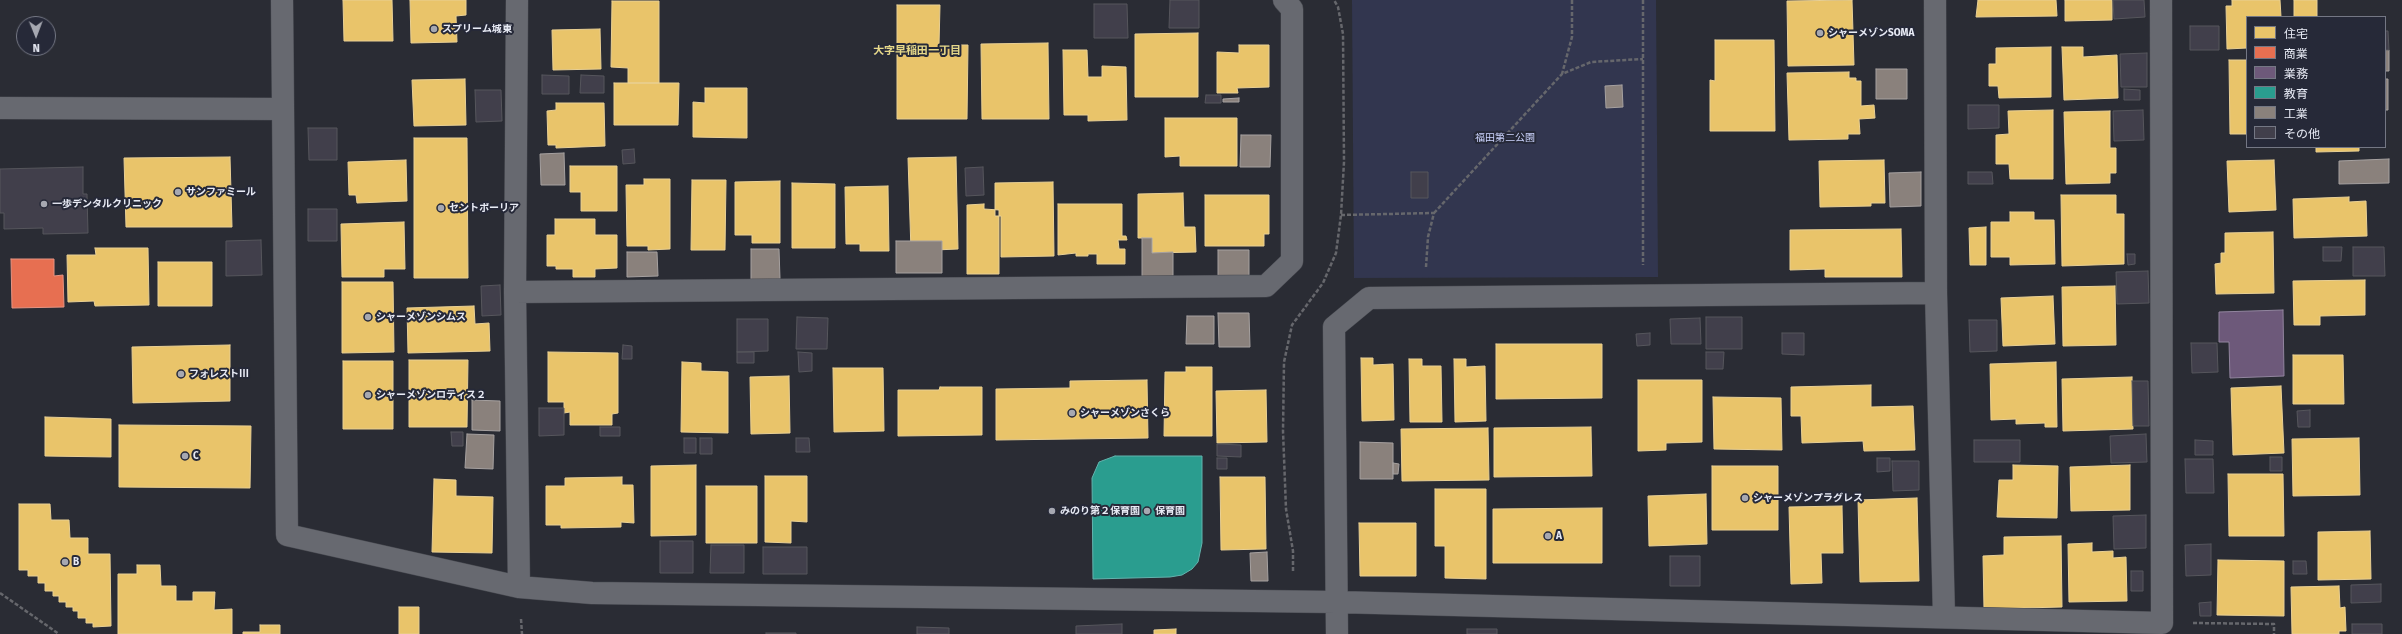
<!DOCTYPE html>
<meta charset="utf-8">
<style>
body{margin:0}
#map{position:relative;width:2402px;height:634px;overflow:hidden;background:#2a2c34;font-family:"Fira Sans","Noto Sans JP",sans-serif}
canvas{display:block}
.legend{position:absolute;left:2246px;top:16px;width:140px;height:132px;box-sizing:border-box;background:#262938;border:1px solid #747784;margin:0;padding:5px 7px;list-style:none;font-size:12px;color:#e8ebf5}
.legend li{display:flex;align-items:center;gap:8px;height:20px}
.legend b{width:20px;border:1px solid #747784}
.north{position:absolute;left:16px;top:16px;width:40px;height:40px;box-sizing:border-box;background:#262938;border:1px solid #747784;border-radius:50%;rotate:179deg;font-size:11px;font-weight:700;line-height:16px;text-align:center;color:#e8ebf5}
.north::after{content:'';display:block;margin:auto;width:14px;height:18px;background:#a6a8b1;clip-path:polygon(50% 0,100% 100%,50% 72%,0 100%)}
</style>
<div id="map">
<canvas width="2402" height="634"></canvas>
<ul class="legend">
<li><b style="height:11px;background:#e9c46a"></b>住宅</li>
<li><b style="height:11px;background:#e76f51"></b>商業</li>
<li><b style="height:11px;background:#6d597a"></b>業務</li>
<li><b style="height:11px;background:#2a9d8f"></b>教育</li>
<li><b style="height:11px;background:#8a817c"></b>工業</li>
<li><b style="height:11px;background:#413f4b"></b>その他</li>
</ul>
<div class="north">N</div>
</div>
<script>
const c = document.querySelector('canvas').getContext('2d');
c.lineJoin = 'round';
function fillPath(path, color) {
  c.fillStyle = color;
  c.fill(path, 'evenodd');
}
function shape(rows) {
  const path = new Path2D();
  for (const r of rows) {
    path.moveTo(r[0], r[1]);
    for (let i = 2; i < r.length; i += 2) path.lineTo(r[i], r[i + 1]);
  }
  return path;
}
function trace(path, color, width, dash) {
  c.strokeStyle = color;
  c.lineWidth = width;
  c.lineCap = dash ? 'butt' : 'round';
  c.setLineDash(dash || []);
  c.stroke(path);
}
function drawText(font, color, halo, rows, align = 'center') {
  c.font = font + ' "Fira Sans","Noto Sans JP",sans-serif';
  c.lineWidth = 4;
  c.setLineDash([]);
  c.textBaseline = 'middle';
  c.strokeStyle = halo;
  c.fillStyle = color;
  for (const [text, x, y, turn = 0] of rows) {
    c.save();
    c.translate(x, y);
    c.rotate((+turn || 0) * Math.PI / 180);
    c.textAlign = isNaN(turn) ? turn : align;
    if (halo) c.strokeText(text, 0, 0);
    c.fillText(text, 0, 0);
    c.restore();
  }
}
fillPath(shape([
 [1352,0,1656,0,1658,277,1354,278]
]), '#32364f');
const homes = shape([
 [343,0,392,0,393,41,344,41,343,0],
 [410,0,466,0,466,15,456,16,457,42,411,43,410,0],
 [1852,0,1854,65,1788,66,1787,1,1852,0],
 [1978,0,2056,0,2057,16,1976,17,1978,0],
 [2065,0,2112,0,2112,20,2065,21,2065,0],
 [2232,0,2280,0,2281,17,2247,17,2247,48,2227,49,2226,6,2232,6,2232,0],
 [2294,0,2317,0,2317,17,2294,17,2294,0],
 [612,1,659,1,659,83,628,83,628,68,611,67,612,1],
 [897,5,940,5,939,45,968,45,967,119,897,119,897,5],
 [600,29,601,69,553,70,552,30,600,29],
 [1198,33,1198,97,1135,97,1135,34,1198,33],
 [1715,40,1774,40,1775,131,1710,131,1710,80,1715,81,1715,40],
 [1048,43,1049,119,982,119,981,44,1048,43],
 [1239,45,1269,45,1269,87,1237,88,1238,93,1217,93,1217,52,1239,53,1239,45],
 [2051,47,2051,97,1999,98,1998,86,1989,86,1989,64,1996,64,1996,48,2051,47],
 [2062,47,2083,47,2083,57,2117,55,2118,98,2064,100,2062,47],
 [1063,50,1087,50,1088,77,1102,77,1102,66,1126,67,1127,120,1088,121,1088,115,1064,115,1063,50],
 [2229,60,2247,60,2247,134,2230,134,2229,60],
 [1849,72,1849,78,1856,78,1856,81,1861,81,1861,106,1874,105,1875,118,1859,119,1860,134,1848,134,1848,139,1789,140,1787,73,1849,72],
 [465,79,466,125,414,126,412,80,465,79],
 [614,83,679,83,678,125,614,125,614,83],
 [705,88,747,88,747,138,693,137,693,102,705,103,705,88],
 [556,103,604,103,605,146,556,148,556,145,548,145,547,111,556,110,556,103],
 [2053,110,2053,179,2010,179,2009,164,1996,164,1996,135,2009,134,2008,111,2053,110],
 [2110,111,2110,148,2116,148,2116,173,2110,173,2110,183,2066,184,2064,112,2110,111],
 [1165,118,1237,118,1237,166,1180,166,1180,156,1165,157,1165,118],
 [414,138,467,138,468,278,414,278,414,138],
 [2316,147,2359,147,2359,151,2316,152,2316,147],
 [230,157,232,227,126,227,124,158,230,157],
 [956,157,958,249,911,251,908,158,956,157],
 [406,160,407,201,357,203,356,195,349,195,348,162,406,160],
 [1884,160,1885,203,1871,203,1871,206,1820,207,1819,161,1884,160],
 [2274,160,2276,210,2229,212,2227,161,2274,160],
 [570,166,617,166,617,211,581,211,581,192,570,192,570,166],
 [644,179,670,179,670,249,648,250,648,246,627,246,626,185,644,185,644,179],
 [692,180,726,180,725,250,691,250,692,180],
 [780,181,780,243,752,243,752,235,735,235,735,182,780,181],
 [1053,182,1054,256,1001,257,1001,216,995,216,995,183,1053,182],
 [792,183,835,184,835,248,792,248,792,183],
 [888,186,889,251,860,251,860,244,846,244,845,187,888,186],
 [1183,193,1184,227,1195,227,1196,252,1152,253,1152,238,1138,238,1138,194,1183,193],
 [1205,195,1269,195,1269,234,1264,234,1264,246,1205,246,1205,195],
 [2061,195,2116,195,2116,214,2124,214,2124,264,2062,266,2061,195],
 [2349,197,2349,202,2366,201,2367,236,2294,238,2293,199,2349,197],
 [984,204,984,209,999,210,999,274,967,274,967,205,984,204],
 [1058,204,1122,204,1122,236,1126,236,1127,240,1118,240,1119,249,1125,249,1125,264,1097,264,1097,254,1088,254,1088,256,1076,256,1076,253,1058,255,1058,204],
 [2010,212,2034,212,2034,220,2054,220,2055,264,2010,265,2010,257,1991,257,1991,222,2010,222,2010,212],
 [555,219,595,219,595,235,617,235,617,268,595,269,595,277,573,277,573,269,556,269,556,266,547,266,547,235,555,235,555,219],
 [404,222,405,269,384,269,384,277,342,277,341,224,404,222],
 [1986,227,1986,265,1970,265,1969,228,1986,227],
 [1901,229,1902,277,1825,277,1825,269,1790,270,1790,230,1901,229],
 [2273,232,2274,293,2216,294,2215,264,2221,263,2221,253,2225,253,2225,233,2273,232],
 [95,248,148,248,149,305,95,306,94,301,68,302,67,255,96,255,95,248],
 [158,262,212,262,212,306,158,306,158,262],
 [2365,280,2365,315,2320,316,2320,325,2294,325,2293,281,2365,280],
 [342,282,393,282,394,352,342,353,342,282],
 [2115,286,2116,345,2063,346,2062,287,2115,286],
 [2053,296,2055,344,2003,346,2001,298,2053,296],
 [474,306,475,324,489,323,490,351,408,353,407,308,474,306],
 [1496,344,1602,344,1602,398,1496,399,1496,344],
 [230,345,230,401,133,403,132,347,230,345],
 [548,352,618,353,618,413,612,414,612,425,570,425,570,412,564,413,564,402,548,402,548,352],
 [2293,355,2343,355,2344,404,2293,404,2293,355],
 [1361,358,1373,358,1373,365,1393,364,1394,420,1362,421,1361,358],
 [1409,359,1422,359,1422,366,1441,366,1442,422,1410,422,1409,359],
 [1454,359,1466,359,1466,367,1485,366,1486,421,1455,422,1454,359],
 [409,360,468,360,467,427,409,427,409,360],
 [343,361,393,361,393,429,343,429,343,361],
 [682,362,701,363,701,371,728,372,728,433,681,432,682,362],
 [2056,362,2057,427,2045,427,2045,423,2016,424,2016,419,1991,420,1990,364,2056,362],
 [1186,367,1212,367,1212,436,1164,436,1165,372,1186,372,1186,367],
 [833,368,883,368,884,431,834,432,833,368],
 [789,376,790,433,751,434,750,377,789,376],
 [2132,377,2133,429,2063,431,2062,379,2132,377],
 [1147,380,1148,438,996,440,996,389,1070,388,1070,381,1147,380],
 [1638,380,1702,380,1702,442,1666,443,1666,450,1638,451,1638,380],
 [1871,385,1871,407,1913,406,1915,450,1864,451,1863,441,1802,443,1801,416,1791,416,1791,387,1871,385],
 [2281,386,2284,453,2233,455,2231,388,2281,386],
 [940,387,982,387,982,435,898,436,898,390,939,390,940,387],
 [1266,390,1267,442,1217,443,1216,391,1266,390],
 [1713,397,1781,398,1782,450,1714,449,1713,397],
 [45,417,111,419,111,457,45,456,45,417],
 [119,425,251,426,250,488,119,487,119,425],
 [1591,427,1592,476,1494,477,1494,428,1591,427],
 [1488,428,1489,480,1402,481,1401,429,1488,428],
 [2359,438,2360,495,2293,496,2292,439,2359,438],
 [696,465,696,535,651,536,651,466,696,465],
 [2013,465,2058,466,2057,518,1997,517,1999,480,2013,480,2013,465],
 [2130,465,2130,510,2071,511,2070,467,2130,465],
 [1712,466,1778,466,1778,530,1712,530,1712,466],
 [2228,474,2283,474,2284,536,2229,536,2228,474],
 [765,476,807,476,807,522,791,521,791,543,765,542,765,476],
 [622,477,622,485,633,485,634,523,621,522,621,527,561,528,561,525,546,525,546,486,565,486,565,478,622,477],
 [1220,477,1265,477,1266,549,1221,550,1220,477],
 [434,479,456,480,456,496,493,497,492,553,432,552,434,479],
 [706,486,757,486,757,543,706,543,706,486],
 [1435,489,1486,489,1486,579,1445,578,1445,546,1435,546,1435,489],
 [1706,494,1707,544,1649,546,1648,496,1706,494],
 [1917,498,1919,581,1860,582,1858,500,1917,498],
 [19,504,50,504,51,520,69,520,70,538,88,538,88,554,110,554,111,626,93,627,93,623,86,623,86,618,78,618,78,611,73,611,73,607,66,607,66,602,59,602,59,596,53,596,53,591,45,591,45,583,38,583,38,576,28,576,28,570,19,570,19,504],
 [1842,506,1843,553,1821,553,1822,583,1791,584,1789,507,1842,506],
 [1602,508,1602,563,1493,563,1493,509,1602,508],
 [1359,523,1416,523,1416,576,1360,576,1359,523],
 [2370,531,2371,579,2318,580,2318,532,2370,531],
 [2061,536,2062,607,1984,609,1983,556,2004,555,2004,537,2061,536],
 [2092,543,2092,552,2113,551,2113,558,2126,557,2127,601,2069,602,2068,544,2092,543],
 [2218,560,2284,561,2284,616,2217,615,2218,560],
 [137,565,160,565,161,586,176,586,176,601,193,601,193,592,215,592,214,610,232,609,232,634,118,634,118,574,137,574,137,565],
 [2339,586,2340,608,2345,607,2346,631,2339,631,2339,634,2292,634,2291,587,2339,586],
 [399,607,419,607,419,634,399,634,399,607],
 [260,625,280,625,280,634,243,634,243,632,260,632,260,625],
 [1176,629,1176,634,1154,634,1154,630,1176,629]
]);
fillPath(homes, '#e9c46a');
trace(homes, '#e9d094', 1);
const shops = shape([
 [11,259,54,259,54,276,63,275,64,307,12,308,11,259]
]);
fillPath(shops, '#e76f51');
trace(shops, '#e79482', 1);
const offices = shape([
 [2283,310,2284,376,2230,378,2229,342,2219,342,2219,312,2283,310]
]);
fillPath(offices, '#6d597a');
trace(offices, '#92859f', 1);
const schools = shape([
 [1115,456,1202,456,1202,543,1198,562,1192,569,1182,575,1170,577,1093,579,1092,478,1099,462,1115,456]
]);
fillPath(schools, '#2a9d8f');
trace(schools, '#63b4ae', 1);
const industry = shape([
 [2385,50,2389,50,2389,71,2385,71,2385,50],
 [1876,69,1907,69,1907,99,1876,99,1876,69],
 [2385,79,2388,79,2388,110,2385,110,2385,79],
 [1622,85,1623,107,1606,108,1605,86,1622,85],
 [1239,98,1239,102,1223,102,1223,99,1239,98],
 [1241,135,1271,135,1270,167,1240,167,1241,135],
 [564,153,565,185,541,185,540,154,564,153],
 [2389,159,2389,183,2339,184,2339,161,2389,159],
 [1921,172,1921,206,1890,207,1889,173,1921,172],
 [1142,238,1152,238,1152,253,1173,252,1173,277,1142,277,1142,238],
 [896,241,942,241,942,273,896,273,896,241],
 [751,249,779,249,780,279,751,280,751,249],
 [1218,250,1249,250,1249,276,1218,276,1218,250],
 [627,252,657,252,658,276,627,277,627,252],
 [1218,313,1249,313,1250,347,1219,347,1218,313],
 [1187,316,1214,316,1214,344,1186,344,1187,316],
 [472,400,500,401,500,431,472,430,472,400],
 [467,434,494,435,493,469,465,468,467,434],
 [1360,442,1393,443,1393,479,1360,479,1360,442],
 [1393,463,1399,464,1398,474,1393,474,1393,463],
 [1267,552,1268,581,1251,581,1250,553,1267,552]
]);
fillPath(industry, '#8a817c');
trace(industry, '#a6a1a0', 1);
const building = shape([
 [1170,0,1199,0,1199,28,1169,28,1170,0],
 [2113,0,2144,0,2145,17,2114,19,2113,0],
 [1094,4,1127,4,1128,38,1094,38,1094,4],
 [2190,26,2219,26,2219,50,2190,50,2190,26],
 [2385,31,2388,31,2389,50,2385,50,2385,31],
 [2147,53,2147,87,2121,87,2120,54,2147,53],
 [542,75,569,76,569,94,542,94,542,75],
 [581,75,604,76,604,93,580,93,581,75],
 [2124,89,2140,90,2140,100,2124,100,2124,89],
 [475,90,501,90,502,121,476,122,475,90],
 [1206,95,1221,95,1221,103,1205,103,1206,95],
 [1968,105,1999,105,1999,128,1968,129,1968,105],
 [2143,110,2144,140,2114,141,2113,111,2143,110],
 [308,128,337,128,337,160,309,160,308,128],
 [634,149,635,163,623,164,622,150,634,149],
 [83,167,83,194,87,194,88,233,43,234,43,228,4,229,4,213,0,213,0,169,83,167],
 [983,167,984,195,966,196,965,168,983,167],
 [1411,172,1428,172,1428,198,1411,198,1411,172],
 [1968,172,1992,172,1993,184,1968,184,1968,172],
 [308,209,337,209,337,241,308,241,308,209],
 [261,240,262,275,226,276,226,241,261,240],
 [2323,247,2342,247,2341,261,2323,261,2323,247],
 [2353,247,2384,247,2385,276,2353,276,2353,247],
 [2127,254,2135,254,2135,264,2128,265,2127,254],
 [2148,271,2149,303,2117,304,2116,272,2148,271],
 [500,285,501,315,482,316,481,286,500,285],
 [797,317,828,318,827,349,796,349,797,317],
 [1706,317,1742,317,1742,349,1706,349,1706,317],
 [1700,318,1701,344,1671,344,1670,319,1700,318],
 [737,319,768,319,768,351,737,352,737,319],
 [1969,320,1997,320,1997,351,1970,352,1969,320],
 [1650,333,1650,345,1637,346,1636,334,1650,333],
 [1782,333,1804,333,1804,355,1782,354,1782,333],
 [2191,343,2217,343,2218,372,2192,373,2191,343],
 [623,345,632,346,632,359,622,359,623,345],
 [737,352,754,352,754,363,737,363,737,352],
 [798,352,812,353,812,371,799,372,798,352],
 [1706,352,1724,352,1723,369,1706,369,1706,352],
 [2132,381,2148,381,2149,426,2133,426,2132,381],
 [539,408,564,408,564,435,539,436,539,408],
 [2310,410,2310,427,2298,427,2297,411,2310,410],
 [600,427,620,427,620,436,600,436,600,427],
 [451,432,463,432,463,446,452,446,451,432],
 [2146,434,2147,462,2111,463,2110,436,2146,434],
 [684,438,696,438,696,453,684,453,684,438],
 [700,438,712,438,712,454,700,454,700,438],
 [796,438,809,438,810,452,796,452,796,438],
 [1974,440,2020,440,2020,462,1974,462,1974,440],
 [2195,440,2213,441,2213,455,2195,455,2195,440],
 [1217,444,1241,445,1241,457,1217,456,1217,444],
 [2270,457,2282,457,2282,471,2270,471,2270,457],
 [1217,458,1227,458,1227,469,1217,469,1217,458],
 [1877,458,1890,458,1890,471,1877,472,1877,458],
 [2185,459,2213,459,2214,493,2186,493,2185,459],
 [1892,461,1919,461,1919,490,1893,491,1892,461],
 [2146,515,2146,548,2114,549,2113,516,2146,515],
 [660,541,693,541,693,573,660,573,660,541],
 [2211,544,2211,575,2186,576,2185,545,2211,544],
 [711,545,744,545,744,573,710,573,711,545],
 [763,547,807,547,807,574,763,574,763,547],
 [1670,556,1700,556,1700,586,1670,586,1670,556],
 [2293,561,2306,561,2307,574,2293,574,2293,561],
 [2131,571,2143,571,2143,591,2131,591,2131,571],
 [2381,584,2381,602,2351,603,2351,585,2381,584],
 [2211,602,2211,616,2200,616,2199,603,2211,602],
 [1122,624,1122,634,1076,634,1076,626,1122,624],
 [2352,624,2382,624,2382,634,2352,634,2352,624],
 [917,627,949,628,949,634,917,634,917,627],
 [1467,629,1497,629,1497,634,1467,634,1467,629],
 [766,633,796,633,796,634,766,634,766,633]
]);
fillPath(building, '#413f4b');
trace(building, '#56565c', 1);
const minor = shape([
 [282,0,287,535,519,587,592,593,1336,602,2162,623,2161,0],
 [517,0,515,292,519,587],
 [1935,0,1936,293,1944,617],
 [0,108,282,109],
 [515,292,1266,286,1292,261,1292,9,1284,0],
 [1337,634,1334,327,1369,298,1936,293]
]);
trace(minor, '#46484f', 23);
trace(shape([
 [1572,0,1572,37,1562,74,1591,62,1643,59],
 [1643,0,1643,265],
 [1434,213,1562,74],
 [1341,215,1434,213,1428,237,1426,267],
 [1293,571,1293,551,1286,509,1283,431,1284,362,1292,325,1323,283,1336,253,1341,215,1344,162,1343,34,1338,7,1334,0],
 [0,593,59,634],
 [521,619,522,634],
 [2193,623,2274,624,2274,634]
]), '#66676c', 2.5, [4, 2]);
trace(minor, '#676970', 22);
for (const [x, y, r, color] of [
 [434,29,4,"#a6a8b1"],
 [1820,33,4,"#a6a8b1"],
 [178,192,4,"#a6a8b1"],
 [44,204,4,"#a6a8b1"],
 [441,208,4,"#a6a8b1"],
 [368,317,4,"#a6a8b1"],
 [181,374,4,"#a6a8b1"],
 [368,395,4,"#a6a8b1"],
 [1072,413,4,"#a6a8b1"],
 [185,456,4,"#a6a8b1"],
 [1745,498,4,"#a6a8b1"],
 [1052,511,4,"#a6a8b1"],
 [1147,511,4,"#a6a8b1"],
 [1548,536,4,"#a6a8b1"],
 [65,562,4,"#a6a8b1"]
]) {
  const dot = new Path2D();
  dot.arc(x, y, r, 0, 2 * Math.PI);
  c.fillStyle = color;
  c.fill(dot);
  trace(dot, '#262938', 1.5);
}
drawText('bold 10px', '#e8ebf5', '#262938', [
 ["スプリーム城東",442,29],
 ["シャーメゾンSOMA",1828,33],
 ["サンファミール",186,192],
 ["一歩デンタルクリニック",52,204],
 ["セントポーリア",449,208],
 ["シャーメゾンシムス",376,317],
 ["フォレストⅢ",189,374],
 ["シャーメゾンロティス２",376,395],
 ["シャーメゾンさくら",1080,413],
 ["C",193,456],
 ["シャーメゾンプラグレス",1753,498],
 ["みのり第２保育園",1060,511],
 ["保育園",1155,511],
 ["A",1556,536],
 ["B",73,562]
], 'left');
drawText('10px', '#ccd4fe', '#262938', [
 ["福田第二公園",1505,138]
]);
drawText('bold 11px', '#e6d889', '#262938', [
 ["大字早稲田一丁目",917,51]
]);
</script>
